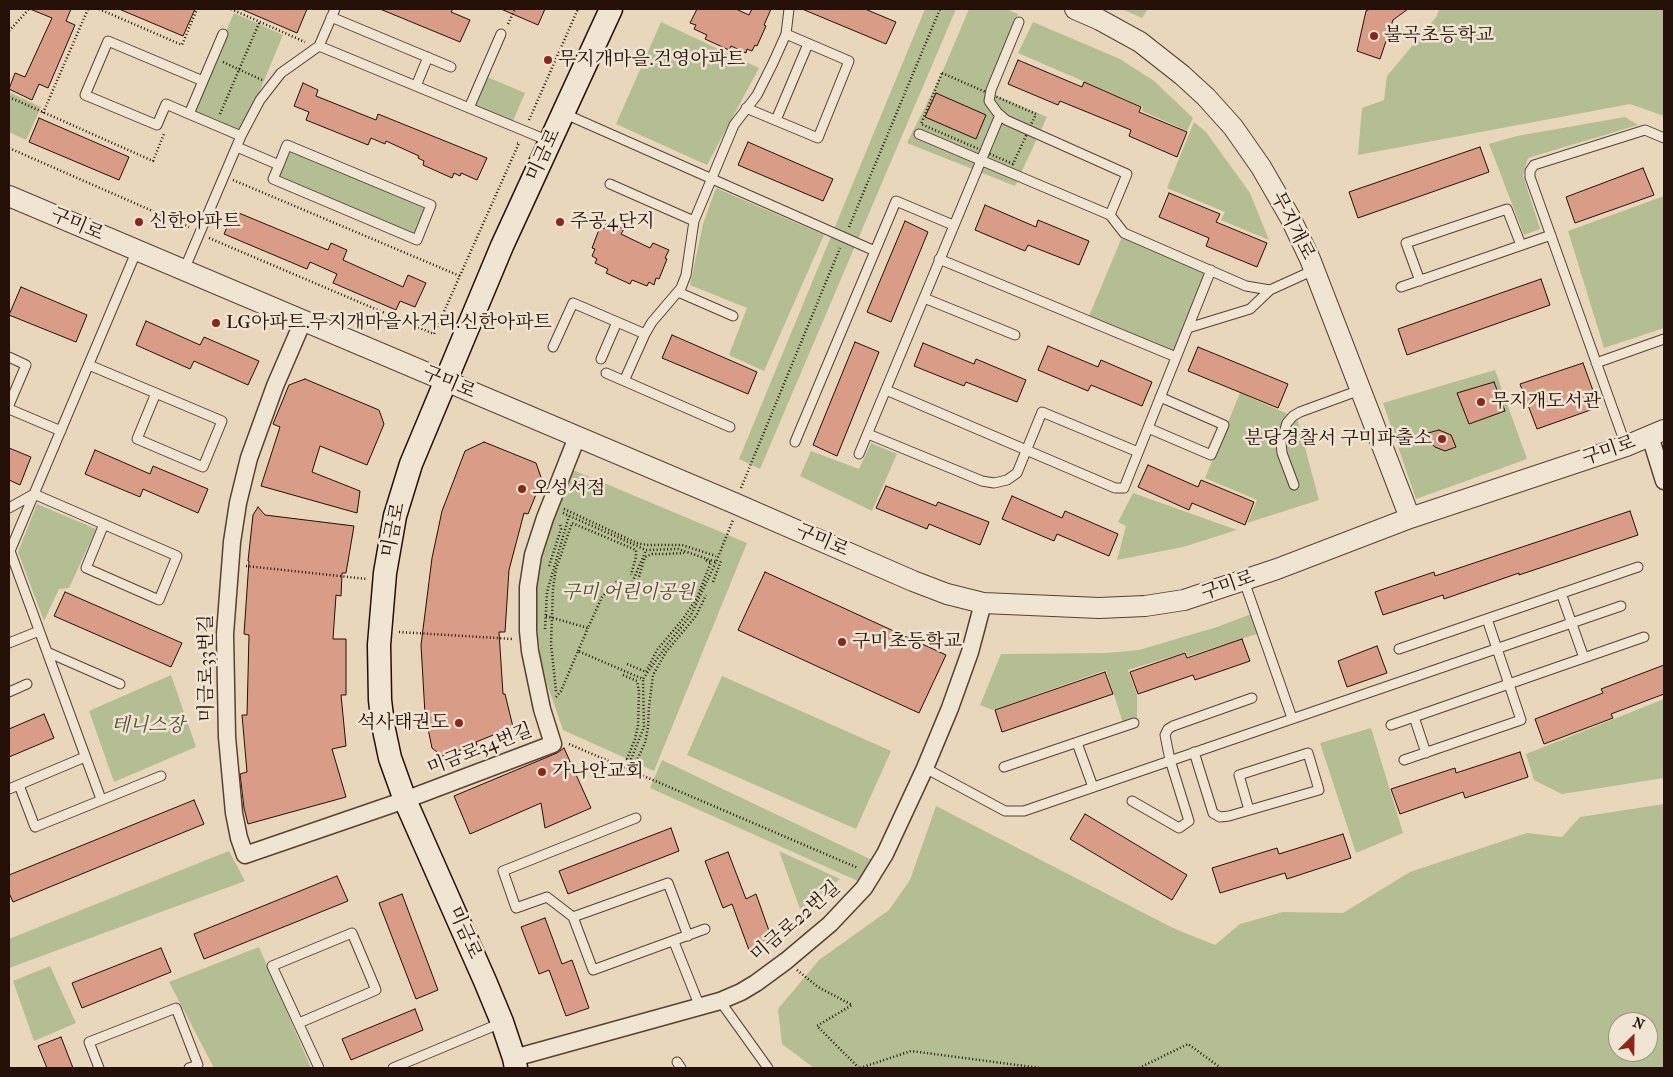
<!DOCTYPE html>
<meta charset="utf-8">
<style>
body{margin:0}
#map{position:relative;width:1673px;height:1077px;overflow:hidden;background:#e8d7bb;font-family:"IM FELL French Canon",serif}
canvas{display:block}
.frame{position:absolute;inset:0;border:10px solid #241006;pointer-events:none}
.north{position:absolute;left:1608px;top:1012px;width:50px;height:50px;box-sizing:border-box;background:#f0e5d3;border:1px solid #9e9081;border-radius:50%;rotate:23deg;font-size:14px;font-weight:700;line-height:20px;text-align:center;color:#241006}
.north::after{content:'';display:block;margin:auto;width:18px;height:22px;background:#8f2418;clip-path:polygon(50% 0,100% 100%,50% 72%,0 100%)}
</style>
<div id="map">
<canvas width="1673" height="1077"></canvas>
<div class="frame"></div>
<div class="north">N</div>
</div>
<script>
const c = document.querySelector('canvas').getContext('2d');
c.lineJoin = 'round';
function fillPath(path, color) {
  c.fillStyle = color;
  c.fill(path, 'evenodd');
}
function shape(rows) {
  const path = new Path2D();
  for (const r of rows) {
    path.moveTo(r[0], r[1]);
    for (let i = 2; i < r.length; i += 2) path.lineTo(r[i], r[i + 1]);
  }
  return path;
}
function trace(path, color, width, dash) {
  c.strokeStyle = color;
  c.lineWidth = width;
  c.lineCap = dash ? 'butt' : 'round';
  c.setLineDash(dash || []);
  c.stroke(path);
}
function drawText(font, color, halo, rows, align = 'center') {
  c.font = font + ' "IM FELL French Canon","Noto Serif KR",serif';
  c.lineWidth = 5;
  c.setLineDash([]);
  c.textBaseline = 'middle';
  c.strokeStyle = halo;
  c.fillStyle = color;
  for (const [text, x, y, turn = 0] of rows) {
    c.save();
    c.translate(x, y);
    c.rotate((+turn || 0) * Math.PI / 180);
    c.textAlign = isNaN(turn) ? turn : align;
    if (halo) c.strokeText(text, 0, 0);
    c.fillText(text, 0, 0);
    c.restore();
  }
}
fillPath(shape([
 [925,9,956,9,760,469,739,459],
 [969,9,1006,9,1018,14,986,91,1047,117,1015,186,907,143,942,73],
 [1122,9,1148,9,1142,18],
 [1439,9,1664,9,1664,116,1630,104,1358,155,1362,108,1384,100,1387,76,1437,16],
 [234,13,283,35,241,136,189,114],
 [661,22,759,68,707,165,616,124],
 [1033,22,1120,59,1154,81,1193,118,1187,131,1142,111,1143,107,1018,53],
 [485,76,525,93,512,123,471,107],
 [9,92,41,107,26,140,9,132],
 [1625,117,1638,125,1528,158,1523,175,1540,229,1524,235,1489,144,1517,136],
 [1194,122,1206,132,1250,193,1269,240,1221,220,1225,212,1167,188],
 [287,145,431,205,417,240,273,179],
 [716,188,824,235,764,371,729,355,747,308,690,285,703,224],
 [1664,196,1664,328,1604,348,1568,231],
 [1122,237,1206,274,1174,351,1089,316],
 [1495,370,1527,459,1416,499,1383,403],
 [1240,393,1297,418,1319,500,1247,523,1257,500,1205,478],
 [871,443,897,454,872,511,800,476,811,451,859,469],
 [573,470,747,543,654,771,563,730,547,684,541,659,536,618,535,602,537,574,551,527],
 [1133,493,1237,530,1183,547,1117,560,1126,526,1118,522],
 [37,504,96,529,69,588,59,589,44,621,18,552],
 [1254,613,1260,633,1188,656,1186,652,1128,670,1137,695,1137,718,1123,723,1106,670,993,710,980,705,1001,654,1106,653,1139,650,1217,627],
 [171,675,196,747,114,782,89,711],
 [722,676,891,751,856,829,687,755],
 [1664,699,1664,778,1562,794,1534,780,1526,754],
 [1371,728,1403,833,1356,853,1320,743],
 [662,760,872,860,860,882,650,788],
 [1664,804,1664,1068,814,1068,782,1044,778,1009,819,960,889,910,910,880,936,806,1173,928,1215,945,1240,924,1283,912,1343,913,1410,872,1527,833,1562,837,1580,817],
 [1618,1022,1648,1022,1648,1052,1618,1052],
 [229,851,245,881,9,968,9,939],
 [779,851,840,879,800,909],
 [259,947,311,1068,214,1068,169,982],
 [50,966,76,1023,34,1041,13,981]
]), '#b3bf92');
const building = shape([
 [30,9,71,9,66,21,75,25,48,88,39,84,32,100,9,89,15,73,25,77,52,18,30,9],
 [119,9,195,9,183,36,119,9],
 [241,9,307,9,297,33,241,9],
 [380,9,453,9,451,12,470,20,460,42,380,9],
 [501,9,545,9,538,25,501,9],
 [697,9,736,9,749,15,752,9,771,9,764,25,766,26,757,46,755,45,752,51,747,49,746,53,731,46,729,50,705,39,707,35,694,29,696,25,690,23,697,9],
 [802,9,865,9,896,22,886,44,802,9],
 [1370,9,1408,9,1393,20,1380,59,1357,51,1366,11,1370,9],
 [1018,60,1082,87,1084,82,1141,107,1139,112,1187,132,1177,157,1129,136,1131,130,1060,101,1058,105,1008,84,1018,60],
 [303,83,318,90,316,96,376,120,378,114,487,158,477,180,461,173,460,176,454,173,452,178,423,165,424,161,418,158,419,156,386,141,385,144,371,138,368,145,306,120,309,112,294,106,303,83],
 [936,93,986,115,976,139,925,117,936,93],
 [39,118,129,157,119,180,29,142,39,118],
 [748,142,833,179,823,201,738,165,748,142],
 [1480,147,1489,172,1358,218,1349,192,1480,147],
 [1643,168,1654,195,1575,223,1566,197,1643,168],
 [1169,193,1220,214,1216,222,1267,243,1257,267,1206,246,1209,238,1159,217,1169,193],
 [985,205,1036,227,1038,220,1089,241,1079,265,1028,245,1025,251,975,230,985,205],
 [234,211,328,250,331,243,347,250,343,260,403,287,408,275,426,283,415,307,400,301,396,310,333,283,337,274,310,262,307,269,224,234,234,211],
 [905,221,928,232,891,322,867,312,905,221],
 [607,222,624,229,621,234,650,248,653,243,669,250,665,258,667,259,659,279,656,278,654,285,649,282,647,286,632,280,630,284,606,273,608,269,595,263,597,259,592,256,595,249,592,248,600,227,604,229,607,222],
 [1541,279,1550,305,1407,355,1398,329,1541,279],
 [21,287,87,315,76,342,9,315,21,287],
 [146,321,200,345,204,337,259,361,248,385,194,361,190,369,136,345,146,321],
 [672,335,757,372,748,394,662,358,672,335],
 [855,342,879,352,837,456,813,445,855,342],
 [923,343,974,364,976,359,1026,380,1017,402,966,382,964,386,914,366,923,343],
 [1048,346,1098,367,1101,360,1152,382,1142,406,1091,385,1088,391,1038,370,1048,346],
 [1198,347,1288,384,1278,408,1188,371,1198,347],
 [1583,363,1599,407,1537,429,1520,384,1583,363],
 [305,379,379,410,384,424,367,465,320,446,312,472,360,491,357,513,261,486,280,427,273,424,289,385,305,379],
 [1494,382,1505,411,1469,424,1457,393,1494,382],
 [1439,430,1451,435,1456,447,1445,451,1435,447,1432,444,1428,433,1439,430],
 [484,442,536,463,542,480,528,514,524,513,509,570,505,632,499,632,503,694,505,694,513,727,476,742,477,745,442,756,432,748,425,714,421,645,432,558,442,511,465,451,484,442],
 [9,448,31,457,20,485,9,480,9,448],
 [95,450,150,474,153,466,208,489,198,513,143,489,140,497,85,474,95,450],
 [1148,465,1198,487,1201,480,1254,502,1245,525,1192,503,1189,510,1138,487,1148,465],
 [886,486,936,506,938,502,989,522,980,545,929,524,927,529,876,508,886,486],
 [1012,496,1062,518,1065,511,1118,534,1109,556,1057,534,1054,541,1002,519,1012,496],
 [258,507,265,515,354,526,346,573,342,573,341,596,336,595,333,639,346,639,346,695,341,695,346,746,332,749,346,797,248,824,244,808,240,774,247,772,242,715,247,715,249,635,244,634,249,561,248,561,253,515,258,507],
 [1630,511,1638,535,1519,575,1519,573,1444,599,1443,595,1383,615,1375,592,1434,572,1435,576,1630,511],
 [765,572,946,655,919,713,738,630,765,572],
 [65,592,182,643,171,667,54,616,65,592],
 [1242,639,1250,661,1195,680,1193,675,1138,694,1130,672,1185,653,1187,658,1242,639],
 [1377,646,1387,673,1347,687,1338,661,1377,646],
 [1664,665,1664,694,1611,714,1613,718,1544,744,1535,719,1603,693,1601,689,1664,665],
 [1105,672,1113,694,1002,732,995,710,1105,672],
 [44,714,54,738,9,757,9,729,44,714],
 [564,748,591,808,545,828,541,803,470,834,454,796,557,753,564,748],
 [1520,752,1528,777,1465,798,1463,792,1400,814,1391,789,1455,768,1456,773,1520,752],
 [194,800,204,824,13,902,9,893,9,875,194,800],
 [1085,814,1187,875,1172,900,1070,839,1085,814],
 [671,828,679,851,568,894,559,871,671,828],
 [1343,834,1351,858,1287,879,1285,873,1220,893,1212,868,1277,848,1279,854,1343,834],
 [728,852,746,899,756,894,773,942,749,950,732,904,723,908,705,861,728,852],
 [337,876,348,901,204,959,194,934,337,876],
 [402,894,438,990,416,999,379,903,402,894],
 [545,918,562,964,572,960,589,1008,566,1016,549,970,539,974,521,927,545,918],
 [161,948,171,972,82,1008,72,983,161,948],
 [415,1009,423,1030,351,1060,342,1039,415,1009],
 [61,1037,73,1068,47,1068,38,1046,61,1037]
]);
fillPath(building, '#d99c86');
trace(building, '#241006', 1);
const service = shape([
 [331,17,451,67],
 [1019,22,991,90,989,101,997,112,1006,120,1127,174,1110,215],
 [223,34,189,114,241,136],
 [319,46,335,9],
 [416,86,428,57],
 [469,108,501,34],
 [746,108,818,138,849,61,786,34],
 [563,113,875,251],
 [189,114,166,104,157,125,85,95,108,41,203,81],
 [776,120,808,44],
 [919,134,1110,215,1124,233,1246,286,1270,290,1314,270],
 [237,147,279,165,287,145,431,205,417,240,273,179,279,165],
 [610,184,694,221],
 [939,259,1176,357],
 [184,270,241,136,260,100,281,73,319,46,549,141],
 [1420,281,1406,243,1507,209,1521,245],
 [1401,287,1551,235],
 [678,292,733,316],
 [924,298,1015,335],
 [1188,328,1250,309,1270,290],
 [553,347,573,303,645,334],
 [9,357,26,365,9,405],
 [601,359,617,322],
 [1596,363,1664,339],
 [89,365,222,421,203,467,137,439,156,393],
 [606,373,730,427],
 [624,381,645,334,652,322,681,288,686,275,694,221,734,125,757,95,773,63,786,34,789,9],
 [886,390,1115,488,1124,488,1211,270],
 [9,409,61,431],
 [1148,428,1211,455,1224,425,1160,397],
 [868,434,982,481,994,483,1007,480,1017,473,1042,412,1138,452],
 [795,442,896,201,953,225],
 [1626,446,1530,177,1530,171,1534,165,1645,130,1664,138],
 [859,454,1000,115],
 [1294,485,1282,453,1281,442,1287,423,1293,416,1300,412,1360,390],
 [9,508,34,494,137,250],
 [1244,581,1292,718],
 [1561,593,1584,658],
 [9,643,39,631],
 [1399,649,1638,567],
 [47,652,120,684],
 [9,692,27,684],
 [1414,717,1426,753],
 [1391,725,1644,637],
 [1077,743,1093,787],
 [1194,752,1213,813,1220,817,1229,816,1319,790,1308,753,1239,775,1249,810],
 [1404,760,1521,720,1487,619],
 [1004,767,1134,723],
 [925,768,1005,811,1024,811,1621,606],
 [19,785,35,827,161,776],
 [9,789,85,757],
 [101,799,10,551,34,494,177,556,159,600,86,568,104,524],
 [1132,801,1179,828,1189,821,1170,760,1165,735,1168,729,1173,726,1252,698],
 [636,818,503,871,516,908,547,897,573,917,668,883,688,936],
 [573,917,593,970,705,929],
 [674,942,700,1007],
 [720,1001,768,1068],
 [299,1023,376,990,352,933,272,966,319,1068],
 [677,1062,681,1068],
 [99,1068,89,1042,176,1008,198,1065,189,1068],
 [393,1068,501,1023]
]);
const minor = shape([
 [303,321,275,386,249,458,238,503,232,542,225,634,227,737,234,813,239,838,245,855,405,800,553,744,542,709,530,651,528,631,528,587,533,555,545,518,577,437],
 [1650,436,1664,481],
 [514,1058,720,1001,741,992,756,983,786,961,830,924,864,888,885,854,925,768,950,708,970,652,983,603]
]);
const tertiary = shape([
 [1075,9,1100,20,1140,42,1182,75,1206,97,1233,127,1261,167,1291,219,1310,259,1410,518],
 [9,196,734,503,913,581,947,594,983,603,1099,608,1145,606,1184,600,1277,569,1410,518,1626,446,1664,430]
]);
const secondary = shape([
 [516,1068,514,1058,502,1022,485,981,405,800,390,758,383,725,380,700,379,645,385,573,395,516,411,464,502,246,611,9]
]);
trace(service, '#554233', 11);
trace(minor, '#554233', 19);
trace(tertiary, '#554233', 22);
trace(secondary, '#241006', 25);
trace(shape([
 [99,9,182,45,197,9],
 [231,9,305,42],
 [508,24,515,9],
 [9,31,29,9],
 [223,62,262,80],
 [942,73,1036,114,1013,164,921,124,942,73],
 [9,97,153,161,164,134],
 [43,113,88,9],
 [220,114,260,21],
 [529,120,578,9],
 [9,148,189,227],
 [233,180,460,276],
 [849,227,940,9],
 [209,238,434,334,519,143,517,143],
 [741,488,840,248],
 [564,509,637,543,647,545,682,545,716,556],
 [563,513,646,550,678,549,716,562,733,520],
 [246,566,367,579],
 [549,566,561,529,560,523],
 [638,580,645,557,652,554,666,554,684,553],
 [713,582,721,561],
 [546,616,588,628,602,597,616,582,632,583,646,550],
 [545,629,547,592,569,516],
 [399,632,513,639],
 [578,651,588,628],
 [627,664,646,672,657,650,683,619,697,598,711,562,705,560],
 [623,675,637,681,639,691,638,726,635,739,627,759,636,762,645,743,648,727,649,707,653,675,666,652,696,616,706,595],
 [556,691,551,644,553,588,556,569,572,523,636,550,636,557,631,575],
 [556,697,561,691,578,651,643,679,666,646,691,615,716,562],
 [569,744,858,868],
 [627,769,644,727,643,679],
 [797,970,818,987,852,1005,817,1026,859,1068],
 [860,1068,911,1051,1040,1068],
 [1139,1068,1188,1044,1221,1068]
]), '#241006', 2.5, [1, 2.5]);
trace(service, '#f0e5d3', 9);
trace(minor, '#f0e5d3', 16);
trace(tertiary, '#f0e5d3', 20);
trace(secondary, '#f0e5d3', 22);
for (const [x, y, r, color] of [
 [1374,36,5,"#8f2418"],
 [548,60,5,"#8f2418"],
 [139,222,5,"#8f2418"],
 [560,222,5,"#8f2418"],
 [216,323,5,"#8f2418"],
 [1481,402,5,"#8f2418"],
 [1442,439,5,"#8f2418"],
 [522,489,5,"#8f2418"],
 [842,642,5,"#8f2418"],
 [459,723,5,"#8f2418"],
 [542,772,5,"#8f2418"]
]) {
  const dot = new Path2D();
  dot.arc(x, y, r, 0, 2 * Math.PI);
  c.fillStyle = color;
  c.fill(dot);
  trace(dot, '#f0e5d3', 2);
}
drawText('19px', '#241006', '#f0e5d3', [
 ["불곡초등학교",1384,36],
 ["무지개마을.건영아파트",558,60],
 ["신한아파트",149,222],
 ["주공4단지",570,222],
 ["LG아파트.무지개마을사거리.신한아파트",226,323],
 ["무지개도서관",1491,402],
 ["분당경찰서 구미파출소",1432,439,"right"],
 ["오성서점",532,489],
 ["구미초등학교",852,642],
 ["석사태권도",449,723,"right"],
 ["가나안교회",552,772]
], 'left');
drawText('19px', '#241006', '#f0e5d3', [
 ["미금로",544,155,-65],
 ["구미로",77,225,23],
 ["무지개로",1292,226,63],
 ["구미로",449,383,23],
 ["구미로",1609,451,-19],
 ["미금로",394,530,-78],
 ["구미로",822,541,23],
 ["구미로",1228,586,-19],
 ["미금로33번길",207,668,-90],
 ["미금로34번길",480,750,-21],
 ["미금로22번길",796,922,-41],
 ["미금로",464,933,66]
]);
drawText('italic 19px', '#564d37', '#f0e5d3', [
 ["구미 어린이공원",628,593],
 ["테니스장",148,726]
]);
</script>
